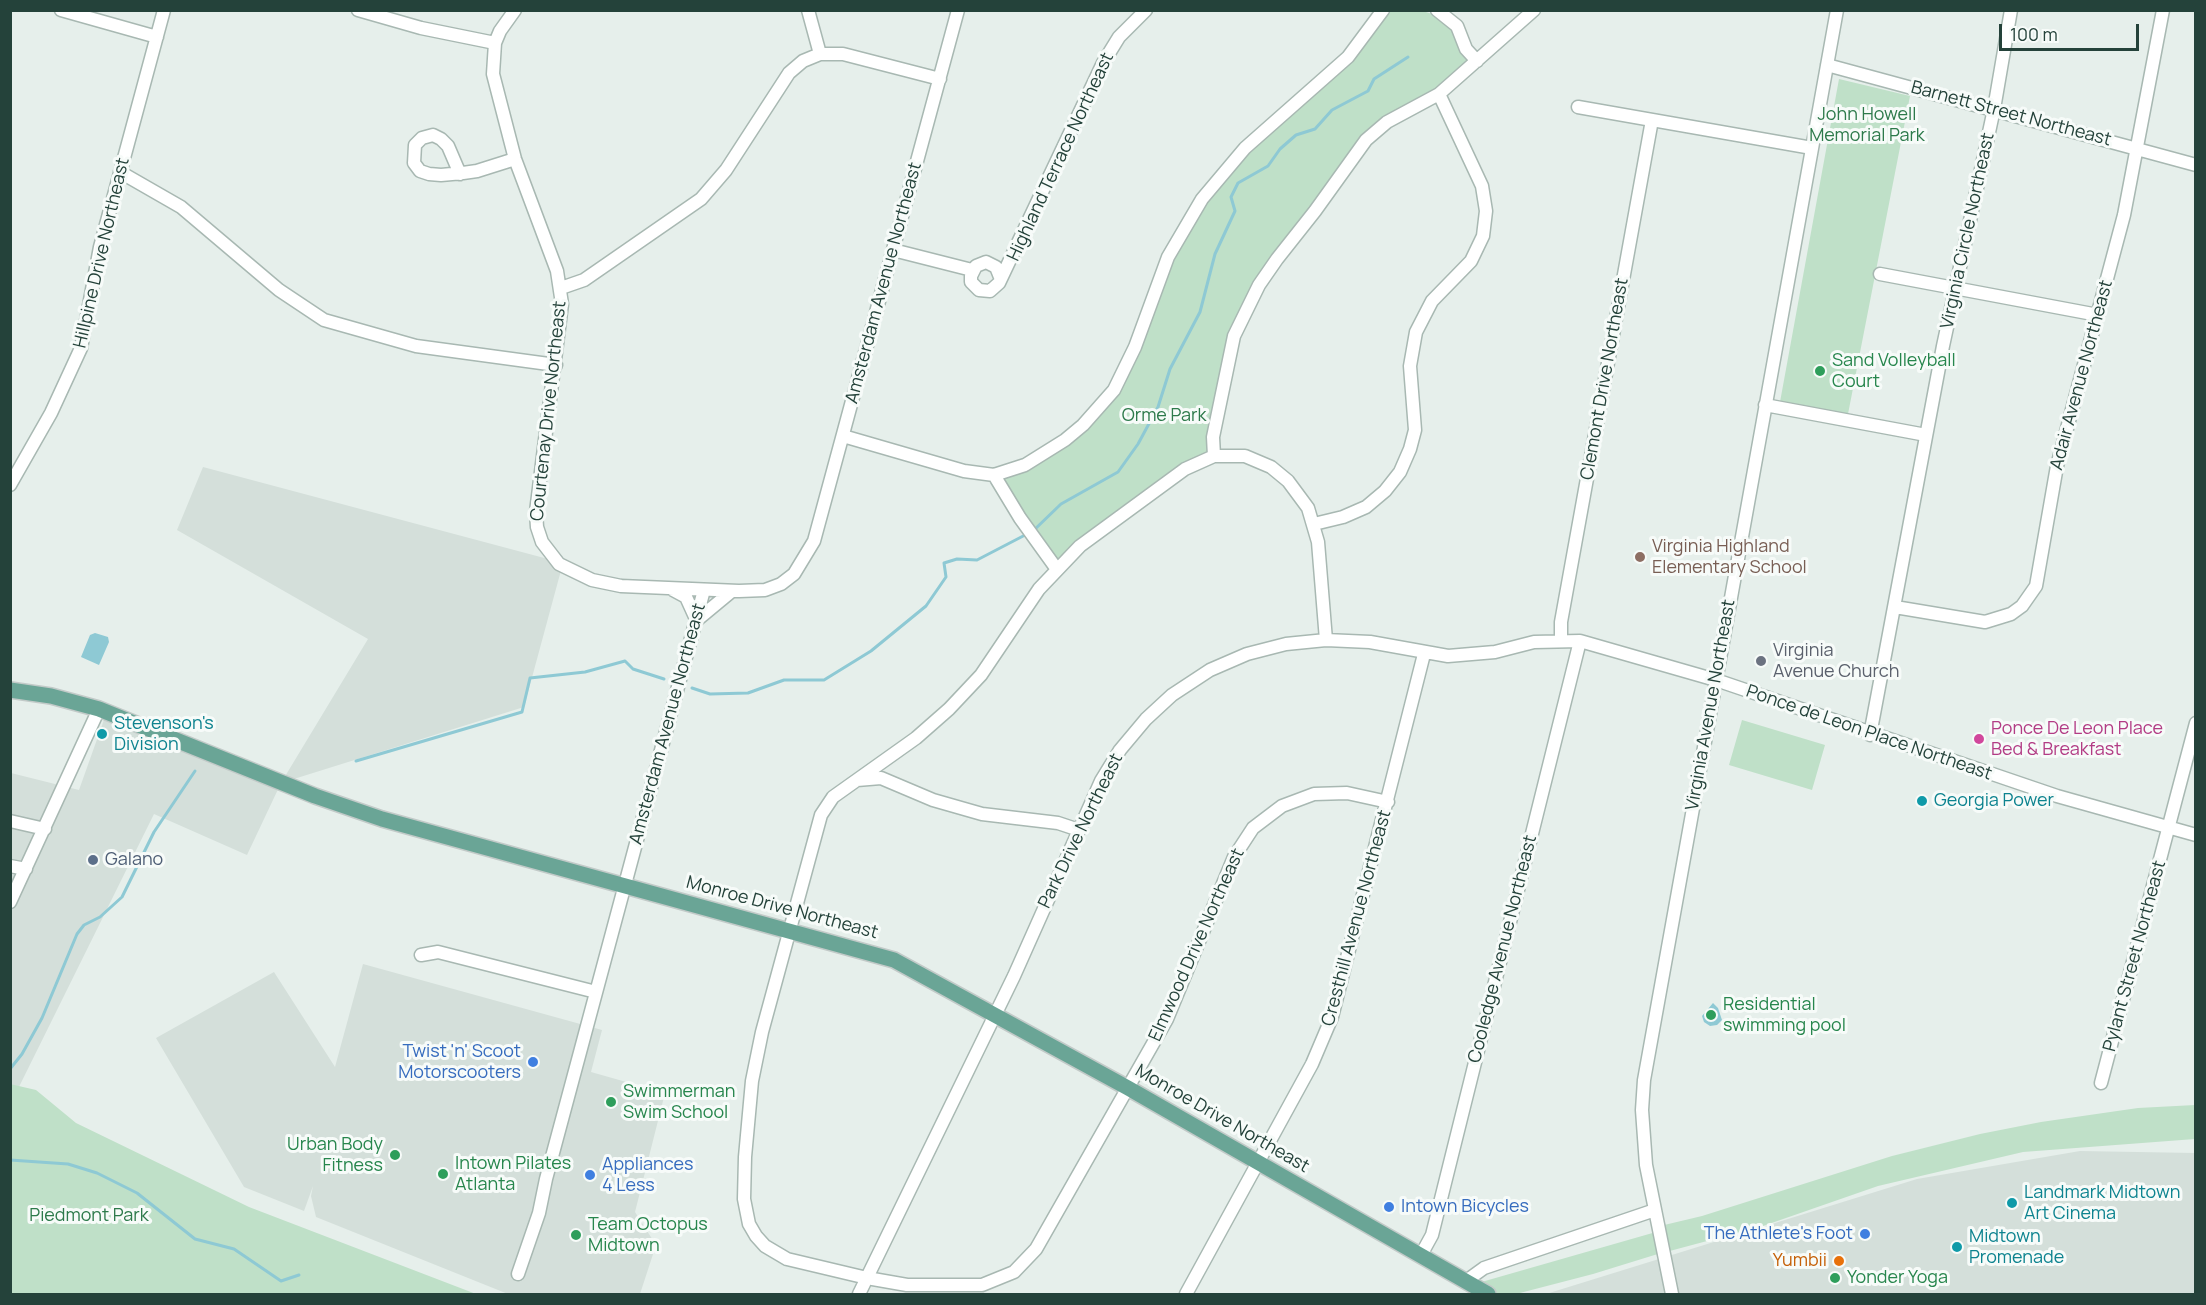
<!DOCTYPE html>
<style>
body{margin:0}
#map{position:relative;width:2206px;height:1305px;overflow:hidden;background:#e6efeb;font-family:Manrope,sans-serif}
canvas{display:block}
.frame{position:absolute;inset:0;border:12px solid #24423a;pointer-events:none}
.scale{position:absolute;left:1999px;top:24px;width:140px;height:27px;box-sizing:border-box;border:3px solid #24423a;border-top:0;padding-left:8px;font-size:18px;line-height:21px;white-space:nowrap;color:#24423a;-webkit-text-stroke:4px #f7fbf9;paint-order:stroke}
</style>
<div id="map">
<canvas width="2206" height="1305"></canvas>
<div class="frame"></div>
<div class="scale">100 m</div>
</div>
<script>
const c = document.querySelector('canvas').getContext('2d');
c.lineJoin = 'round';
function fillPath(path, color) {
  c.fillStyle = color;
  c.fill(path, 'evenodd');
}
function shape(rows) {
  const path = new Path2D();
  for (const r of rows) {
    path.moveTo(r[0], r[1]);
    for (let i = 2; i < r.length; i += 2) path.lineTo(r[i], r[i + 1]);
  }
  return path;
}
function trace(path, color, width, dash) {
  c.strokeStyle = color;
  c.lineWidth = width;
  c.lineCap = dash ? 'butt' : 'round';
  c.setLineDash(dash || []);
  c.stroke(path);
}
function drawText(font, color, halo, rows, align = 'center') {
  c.font = font + ' Manrope,sans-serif';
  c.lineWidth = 6;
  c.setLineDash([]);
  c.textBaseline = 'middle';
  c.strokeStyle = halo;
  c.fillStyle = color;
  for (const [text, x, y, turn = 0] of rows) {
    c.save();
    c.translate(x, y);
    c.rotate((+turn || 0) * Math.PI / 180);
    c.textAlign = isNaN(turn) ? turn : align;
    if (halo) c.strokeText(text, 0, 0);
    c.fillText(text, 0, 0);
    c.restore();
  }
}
fillPath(shape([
 [203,467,563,563,524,707,281,783,247,855,154,814,11,1103,11,773,79,790,106,714,281,783,368,639,177,530],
 [363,964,602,1030,591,1072,665,1093,635,1212,656,1245,640,1294,508,1294,316,1217,311,1196,313,1186,304,1211,244,1187,156,1038,274,972,335,1067],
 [2080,1151,2195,1153,2195,1294,1546,1294,1917,1179]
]), '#d4dfda');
fillPath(shape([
 [1387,11,1423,11,1453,21,1477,67,1383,121,1252,302,1226,372,1217,448,1059,568,997,476,1044,460,1104,411,1141,338,1185,227,1245,152,1357,56],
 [1839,79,1910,96,1848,414,1780,402],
 [1742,720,1825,745,1812,790,1729,765],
 [10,1084,36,1090,76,1123,249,1207,476,1294,11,1294],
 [2195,1105,2195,1139,2023,1152,1878,1186,1763,1226,1666,1252,1660,1226,1702,1216,1892,1156,1980,1134,2041,1122,2138,1108],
 [1656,1232,1661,1253,1593,1274,1516,1294,1498,1294,1478,1283]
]), '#bfe0c8');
fillPath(shape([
 [95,633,108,637,109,642,99,665,81,657,90,635],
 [1713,1003,1718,1008,1722,1020,1717,1025,1710,1026,1704,1022,1702,1016]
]), '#8ec9d4');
trace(shape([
 [1033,531,1061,504,1118,472,1138,444,1158,407,1170,369,1200,312,1215,254,1235,211,1231,197,1238,183,1268,166,1280,149,1296,135,1315,129,1332,110,1368,91,1374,79,1408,57],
 [692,688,710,694,748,693,784,680,824,680,871,651,926,606,946,577,944,563,957,559,977,560,1027,534],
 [356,761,522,712,530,678,585,672,625,661,633,669,664,679],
 [10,1069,22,1054,42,1018,77,934,84,925,100,917,122,897,154,832,195,771],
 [10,1160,68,1164,97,1173,137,1193,195,1239,234,1249,281,1281,299,1275]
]), '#8ec9d4', 3);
const minor = shape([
 [61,10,157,37],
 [358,10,421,28,495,43],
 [515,10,500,31,495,43,493,74,515,159,557,271,562,304,536,512,537,527,542,542,559,564,592,580,621,586,739,591,765,590,781,584,794,574,814,541,958,10],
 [808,10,820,54],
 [1437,10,1457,26,1466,49,1477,61],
 [1827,65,2196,165],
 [1578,107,1812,148],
 [120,172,181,207,279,290,324,320,416,346,556,365],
 [460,174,448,146,441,139,433,135,422,138,415,145,414,163,420,171,429,174,441,175,463,173,477,171,515,159],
 [893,250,972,270],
 [1880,274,2098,315],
 [1000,277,996,267,986,262,976,266,971,276,971,282,979,290,990,291,999,283,1103,63,1119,37,1146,10],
 [561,288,584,280,701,199,726,170,789,73,803,61,820,54,843,54,940,79],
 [1765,405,1926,435],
 [843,436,964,471,994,475,1025,465,1065,440,1083,425,1114,390,1135,347,1168,257,1202,199,1245,148,1348,57,1383,10],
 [1214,456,1213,437,1234,336,1259,285,1277,259,1315,211,1366,140,1387,122,1439,94,1534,10],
 [994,475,1020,518,1056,568],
 [10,485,51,413,81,348,100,247,164,10],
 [1314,524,1343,517,1366,507,1385,491,1400,472,1410,449,1415,430,1410,366,1416,332,1432,301,1471,261,1483,236,1486,211,1482,186,1439,94],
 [673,590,686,597,696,619],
 [1895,607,1985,622,2011,614,2022,606,2036,586,2057,466,2124,215,2163,10],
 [697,620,732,591],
 [1561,639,1561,622,1652,120],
 [1326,640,1318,542,1308,508,1288,481,1271,467,1245,456,1214,456,1185,469,1080,546,1039,589,981,675,949,709,916,738,833,797,821,815,762,1032,752,1081,745,1157,744,1199,749,1224,756,1236,765,1246,787,1259,867,1278,907,1285,982,1285,1014,1272,1036,1249,1167,1019,1234,857,1253,828,1282,806,1314,794,1347,793,1388,802],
 [1870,735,1943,346,1994,109,2011,10],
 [857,780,881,778,933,800,982,814,1058,823,1079,830],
 [10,821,45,829],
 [10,866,26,869],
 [10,902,99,709],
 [421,955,438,952,596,992],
 [2101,1083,2196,723],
 [1421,1255,1432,1235,1580,641],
 [518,1274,539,1213,546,1179,704,590],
 [1466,1281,1484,1268,1655,1210],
 [859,1294,1014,976,1101,781,1120,750,1146,719,1172,695,1210,670,1247,654,1286,644,1326,640,1370,642,1448,656,1495,652,1534,642,1580,641,1716,680,2057,796,2196,835],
 [1186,1294,1312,1064,1332,1017,1424,654],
 [1672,1294,1646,1165,1642,1110,1644,1080,1837,10]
]);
const major = shape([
 [10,690,51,696,99,709,315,796,382,819,894,960,1128,1088,1488,1294]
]);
trace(minor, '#a8b8b2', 15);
trace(major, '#c2cac8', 18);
trace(minor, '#fff', 12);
trace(major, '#6aa596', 15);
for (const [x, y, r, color] of [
 [1820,371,6,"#2e9e5b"],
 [1640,557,6,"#8d6e63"],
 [1761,661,6,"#6b7280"],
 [102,734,6,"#0f9aa8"],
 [1979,739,6,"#d1479c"],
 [1922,801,6,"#0f9aa8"],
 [93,860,6,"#5c6f8a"],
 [1711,1015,6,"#2e9e5b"],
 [533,1062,6,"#3f7fe0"],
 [611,1102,6,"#2e9e5b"],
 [395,1155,6,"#2e9e5b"],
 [443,1174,6,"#2e9e5b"],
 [590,1175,6,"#3f7fe0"],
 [2012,1203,6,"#0f9aa8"],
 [1389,1207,6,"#3f7fe0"],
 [1865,1234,6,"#3f7fe0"],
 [576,1235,6,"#2e9e5b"],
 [1957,1247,6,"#0f9aa8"],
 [1839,1261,6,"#e8710a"],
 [1835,1278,6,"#2e9e5b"]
]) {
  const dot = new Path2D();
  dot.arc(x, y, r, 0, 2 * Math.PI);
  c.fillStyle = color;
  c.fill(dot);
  trace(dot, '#f7fbf9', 2);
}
drawText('18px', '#24423a', '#f7fbf9', [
 ["Barnett Street Northeast",2011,114,15],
 ["Highland Terrace Northeast",1061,157,-65],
 ["Virginia Circle Northeast",1968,231,-78],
 ["Hillpine Drive Northeast",102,253,-77],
 ["Amsterdam Avenue Northeast",884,283,-75],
 ["Adair Avenue Northeast",2082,375,-75],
 ["Clemont Drive Northeast",1605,379,-80],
 ["Courtenay Drive Northeast",549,411,-84],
 ["Virginia Avenue Northeast",1711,705,-80],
 ["Amsterdam Avenue Northeast",668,724,-75],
 ["Ponce de Leon Place Northeast",1869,733,19],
 ["Park Drive Northeast",1081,831,-64],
 ["Monroe Drive Northeast",782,908,15],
 ["Cresthill Avenue Northeast",1357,918,-75],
 ["Elmwood Drive Northeast",1197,945,-66],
 ["Cooledge Avenue Northeast",1503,949,-76],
 ["Pylant Street Northeast",2135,956,-75],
 ["Monroe Drive Northeast",1222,1119,30]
]);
drawText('18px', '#2d7a4b', '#f7fbf9', [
 ["John Howell",1867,115],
 ["Memorial Park",1867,136],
 ["Orme Park",1164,416],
 ["Piedmont Park",89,1216]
]);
drawText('18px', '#27864d', '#f7fbf9', [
 ["Sand Volleyball",1832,361],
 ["Court",1832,382],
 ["Residential",1723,1005],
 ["swimming pool",1723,1026],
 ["Swimmerman",623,1092],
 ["Swim School",623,1113],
 ["Urban Body",383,1145,"right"],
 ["Fitness",383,1166,"right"],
 ["Intown Pilates",455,1164],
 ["Atlanta",455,1185],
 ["Team Octopus",588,1225],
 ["Midtown",588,1246],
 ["Yonder Yoga",1847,1278]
], 'left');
drawText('18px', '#785e54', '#f7fbf9', [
 ["Virginia Highland",1652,547],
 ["Elementary School",1652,568]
], 'left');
drawText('18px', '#5b616d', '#f7fbf9', [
 ["Virginia",1773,651],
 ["Avenue Church",1773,672]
], 'left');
drawText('18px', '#0d838f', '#f7fbf9', [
 ["Stevenson's",114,724],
 ["Division",114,745],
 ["Georgia Power",1934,801],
 ["Landmark Midtown",2024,1193],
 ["Art Cinema",2024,1214],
 ["Midtown",1969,1237],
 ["Promenade",1969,1258]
], 'left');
drawText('18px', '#b23c85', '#f7fbf9', [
 ["Ponce De Leon Place",1991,729],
 ["Bed & Breakfast",1991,750]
], 'left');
drawText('18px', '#4e5e75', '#f7fbf9', [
 ["Galano",105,860]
], 'left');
drawText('18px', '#366cbe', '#f7fbf9', [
 ["Twist 'n' Scoot",521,1052],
 ["Motorscooters",521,1073],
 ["Appliances",602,1165,"left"],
 ["4 Less",602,1186,"left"],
 ["Intown Bicycles",1401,1207,"left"],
 ["The Athlete's Foot",1853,1234]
], 'right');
drawText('18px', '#c56008', '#f7fbf9', [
 ["Yumbii",1827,1261]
], 'right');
</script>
